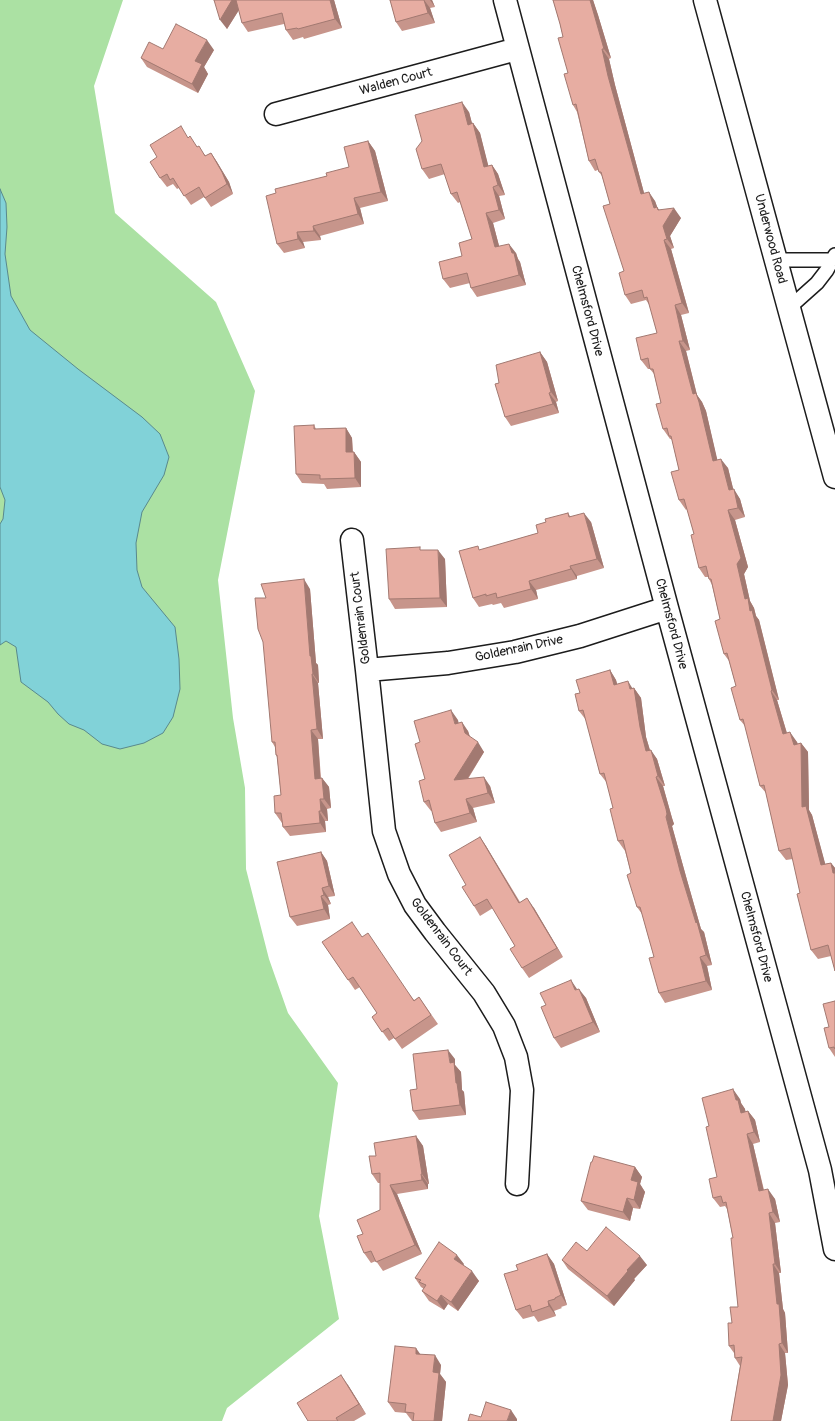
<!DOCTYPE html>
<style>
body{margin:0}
canvas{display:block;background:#fff}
</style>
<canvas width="835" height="1421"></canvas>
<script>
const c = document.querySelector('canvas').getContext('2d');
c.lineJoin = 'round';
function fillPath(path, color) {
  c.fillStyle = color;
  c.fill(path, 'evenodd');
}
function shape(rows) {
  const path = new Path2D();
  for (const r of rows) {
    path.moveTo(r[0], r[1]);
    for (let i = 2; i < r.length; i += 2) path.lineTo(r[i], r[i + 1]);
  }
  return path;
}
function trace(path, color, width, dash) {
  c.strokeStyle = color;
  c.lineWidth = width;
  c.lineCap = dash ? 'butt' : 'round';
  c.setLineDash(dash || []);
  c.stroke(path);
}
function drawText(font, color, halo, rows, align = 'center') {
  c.font = font + ' Pangolin,sans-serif';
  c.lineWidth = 4;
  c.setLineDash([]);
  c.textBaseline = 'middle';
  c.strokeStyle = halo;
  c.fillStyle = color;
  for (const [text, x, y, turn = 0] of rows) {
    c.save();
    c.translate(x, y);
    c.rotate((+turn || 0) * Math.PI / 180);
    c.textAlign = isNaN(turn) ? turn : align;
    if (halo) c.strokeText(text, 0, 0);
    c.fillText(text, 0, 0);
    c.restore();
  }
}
fillPath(shape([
 [0,0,123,0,94,86,115,213,216,302,255,391,218,580,233,718,245,788,246,869,269,959,288,1013,338,1083,319,1216,339,1319,227,1408,222,1421,0,1421]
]), '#abe1a3');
const water = shape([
 [0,189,6,203,7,227,5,254,11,296,30,330,78,369,142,417,160,434,169,457,164,475,142,512,136,543,137,570,142,587,175,627,179,659,180,689,173,717,163,733,144,743,120,749,102,744,84,730,69,724,58,714,48,702,21,682,16,647,6,641,0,645,0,524,3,519,5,500,0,487,0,189]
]);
fillPath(water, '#81d2d8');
trace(water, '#59898d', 1);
const lane = shape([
 [776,260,831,260],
 [789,308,817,283,827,270,835,255]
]);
const street = shape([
 [505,0,667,608,820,1170,835,1249],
 [276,114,517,49],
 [352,540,367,670,384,831,399,874,415,905,435,932,484,993,504,1026,516,1057,522,1090,517,1184],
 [367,670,448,663,515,652,580,636,667,608]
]);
const secondary = shape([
 [705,0,835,477]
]);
trace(lane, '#1c1c1c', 16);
trace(street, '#1c1c1c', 25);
trace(secondary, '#1c1c1c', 25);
trace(lane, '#fff', 13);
trace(street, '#fff', 22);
trace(secondary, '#fff', 22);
fillPath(shape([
 [214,0,334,0,342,28,304,39,303,37,293,40,286,30,284,24,248,32,242,23,239,10,227,29],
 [390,0,432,0,435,7,430,8,435,23,402,31,396,22],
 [553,0,593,0,598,15,611,58,609,59,615,85,644,193,655,201,657,207,659,210,681,218,670,236,674,248,671,249,689,313,681,315,690,350,686,351,697,395,702,402,706,411,717,460,728,468,733,489,740,499,745,517,735,520,748,567,744,574,750,601,754,608,756,616,759,620,779,700,777,700,787,733,797,742,798,744,801,743,808,752,809,810,812,815,825,864,831,863,835,868,835,971,831,956,818,959,811,950,800,893,793,859,786,860,779,851,766,793,760,786,745,726,740,720,736,686,729,661,724,654,720,619,712,585,708,577,705,577,699,568,694,534,687,509,686,510,679,500,679,470,672,440,671,439,670,439,663,429,661,403,654,374,650,369,648,369,641,360,657,333,650,306,646,300,631,304,625,295,624,271,610,204,602,176,599,172,598,170,595,171,589,161,577,112,573,105,563,37,560,24],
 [163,49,214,50,204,67,208,74,198,93,147,67,141,58],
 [469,112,472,124,473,123,480,133,488,166,492,165,498,174,505,195,499,196,505,219,493,223,499,246,516,253,518,259,520,262,526,285,477,297,471,288,470,283,450,288,443,279,462,256,472,239,460,202,458,203,451,194,445,174,429,179,422,169],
 [188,137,206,156,211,153,217,162,229,182,233,194,211,207,204,197,191,205,179,188,177,189,173,184,167,187,160,178],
 [368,141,375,151,388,201,360,208,364,224,320,236,321,240,303,242,305,248,284,253,277,244,276,193,327,176,349,167],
 [540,352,547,362,558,401,556,402,559,413,511,426,505,417,499,383],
 [314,425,316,429,346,428,352,438,353,452,354,452,361,462,361,487,327,489,324,484,302,483,296,474],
 [568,513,570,516,591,522,604,568,577,576,577,579,536,590,538,599,504,608,501,603,493,605,492,604,479,607,473,598,481,550,538,533,546,522],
 [422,550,445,559,447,607,395,609,389,599],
 [310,589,316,663,318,665,319,683,318,683,323,739,318,739,321,778,322,778,329,787,331,808,327,809,328,821,325,821,326,832,290,836,283,827,282,823,275,813,281,795,277,757,276,755,275,747,272,742,266,598],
 [610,670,616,680,617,684,633,689,634,688,641,698,646,737,650,750,657,759,665,786,663,786,672,818,674,824,672,826,687,880,701,929,704,932,712,965,707,966,712,990,665,1003,659,993,654,957,642,914,637,907,631,873,625,851,618,841,613,808,607,783,600,774,586,720,579,711,580,693],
 [458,720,458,723,468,731,470,737,484,752,468,779,490,786,495,803,473,808,477,822,441,832,435,823,432,811,431,811,424,802,425,779,420,742],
 [480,837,486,846,520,902,534,908,563,957,529,978,522,968,515,946,493,908,480,916,474,906,466,885],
 [321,852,327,861,335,896,328,897,331,904,328,905,330,919,297,926,290,917],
 [362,937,414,1000,419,997,438,1024,402,1049,394,1038,389,1041,372,1017,377,1013,360,987,355,990,322,942],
 [577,989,586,998,600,1032,561,1048,554,1038],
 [835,1001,835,1057,829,1048,829,1027],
 [455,1059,455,1065,461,1072,462,1090,464,1092,466,1115,419,1120,413,1111,417,1089],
 [740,1099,741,1103,745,1109,745,1112,748,1111,755,1120,760,1142,753,1144,764,1190,775,1199,780,1222,775,1223,781,1273,779,1273,783,1309,785,1313,788,1353,785,1353,788,1385,781,1421,731,1421,740,1366,735,1358,734,1353,729,1346,732,1323,738,1307,733,1238,727,1209,725,1206,720,1207,713,1198,717,1177],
 [416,1136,423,1146,429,1184,428,1184,428,1189,397,1194,422,1254,383,1271,376,1261,371,1263,364,1253,363,1234,380,1210,380,1183,378,1183,372,1174,376,1156],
 [592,1162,635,1167,642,1177,640,1184,645,1192,640,1209,633,1208,630,1221,588,1210,581,1201],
 [587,1251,647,1265,634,1279,635,1280,614,1306,568,1269,562,1260],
 [547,1254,554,1264,567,1305,561,1307,562,1308,554,1311,556,1316,538,1322,534,1316,523,1319,516,1310,518,1270],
 [464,1264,463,1265,479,1281,458,1311,448,1304,444,1310,429,1301,422,1291,424,1289,421,1287,415,1278],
 [420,1354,441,1365,440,1374,446,1382,442,1421,412,1421,406,1413,395,1412,388,1402],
 [348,1385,366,1414,354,1421,308,1421]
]), '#c7958b');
fillPath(shape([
 [232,0,239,0,242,5,227,29,220,20],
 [330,0,334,0,342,28,335,19],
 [424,0,430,8,435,23,428,13],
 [430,0,432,0,435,7],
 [590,0,593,0,598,15,611,58,604,49],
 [207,40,214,50,204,67,208,74,198,93,192,84,195,61],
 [602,49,609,59,615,85,647,204,641,194,608,76],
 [462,102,469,112,475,134,468,125],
 [473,123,480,133,491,176,484,167],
 [368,141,375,151,388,201,381,192],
 [211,153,217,162,229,182,233,194,227,184],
 [492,165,498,174,505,195,498,185],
 [493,187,499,196,505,219,499,210],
 [649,192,655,201,658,209,657,207,664,216,654,208],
 [354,198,360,208,364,224,358,214],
 [674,208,681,218,670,236,674,248,667,239,663,226],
 [486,213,493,223,502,257,495,247],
 [313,226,320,236,321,240,314,231],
 [297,232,303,242,305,248,298,239],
 [664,240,671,249,689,313,682,303],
 [509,244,516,253,518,259,520,262,526,285,519,275],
 [675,305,681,315,690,350,683,341],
 [679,341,686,351,697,395,702,402,706,411,720,471,713,461,693,394],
 [540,352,547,362,558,401,551,392],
 [549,393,556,402,559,413,553,404],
 [346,428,352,438,353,462,346,452],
 [354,452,361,462,361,487,355,478],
 [721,459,728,468,736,500,729,490],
 [734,489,740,499,745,517,738,508],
 [728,510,735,520,748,567,744,574,750,601,754,608,756,616,759,620,779,700,772,690,750,611,745,599,737,564],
 [584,513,591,522,604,568,597,559],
 [438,550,445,559,447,607,440,598],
 [570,566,577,576,577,579,571,569],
 [304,579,310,589,316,663,318,665,319,683,313,674,310,656],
 [529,581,536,590,538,599,531,589],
 [610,670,616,680,620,694,614,685],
 [312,674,318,683,323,739,317,729],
 [628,681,634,691,634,688,641,698,646,737,653,761,646,751],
 [771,691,777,700,790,744,783,734],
 [451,710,458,720,461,733,455,724],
 [462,722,468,731,472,743,465,733],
 [311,730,318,739,321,788,315,779],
 [790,732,797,742,800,754,794,745],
 [478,742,484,752,461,789,454,780],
 [801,743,808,752,809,810,812,815,828,874,821,865,802,807],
 [651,750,657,759,665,786,658,776],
 [484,777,490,786,495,803,488,793],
 [656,777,663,786,672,818,674,824,672,826,687,880,701,929,704,932,712,965,706,955,680,871],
 [322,778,329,787,331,808,324,799],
 [320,799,327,809,328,821,321,811],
 [466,799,473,808,477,822,470,813],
 [319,811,325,821,326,832,320,823],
 [480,837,486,846,525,912,519,903],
 [321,852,327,861,335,896,329,886],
 [831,863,835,868,835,876,833,873],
 [322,888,328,897,331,904,324,895],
 [321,896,328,905,330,919,324,909],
 [527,898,534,908,563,957,557,948],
 [700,957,707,966,712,990,706,981],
 [571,980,577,989,575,990],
 [579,989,586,998,600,1032,593,1022],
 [448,1050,455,1059,455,1065,461,1072,462,1090,464,1092,466,1115,460,1105,456,1083,450,1063],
 [733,1089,740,1099,741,1103,745,1109,748,1122,741,1113,736,1100],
 [748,1111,755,1120,760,1142,754,1132],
 [747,1134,753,1144,766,1201,759,1191],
 [416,1136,423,1146,429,1184,422,1174],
 [635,1167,642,1177,640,1184,645,1192,640,1209,634,1200,631,1180],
 [421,1174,428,1184,428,1189,422,1180],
 [390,1185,397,1194,422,1254,415,1245],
 [768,1189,775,1199,780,1222,773,1212],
 [627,1198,633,1208,630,1221,623,1212],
 [769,1213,775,1223,781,1273,775,1264],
 [547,1254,554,1264,567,1305,561,1295],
 [457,1255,464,1264,461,1269,454,1259],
 [640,1256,647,1265,634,1279,635,1280,614,1306,607,1296,627,1270],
 [773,1264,779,1273,783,1309,785,1313,788,1353,782,1343,777,1304],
 [472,1271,479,1281,458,1311,451,1302],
 [441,1295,448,1304,444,1310,437,1301],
 [548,1301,554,1311,556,1316,549,1306],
 [779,1344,785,1353,788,1385,781,1421,773,1421],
 [416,1348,423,1358,416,1354],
 [435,1355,441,1365,440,1374,446,1382,442,1421,434,1421,433,1372],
 [341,1375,348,1385,366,1414,359,1404],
 [511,1410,517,1419,517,1421,507,1421]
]), '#a27971');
const building = shape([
 [214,0,232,0,220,20,214,0],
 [236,0,330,0,335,19,298,29,297,28,286,30,282,13,242,23,236,0],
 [390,0,424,0,428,13,396,22,390,0],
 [553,0,590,0,604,49,602,49,608,76,641,194,649,192,654,208,657,207,658,210,674,208,663,226,667,239,664,240,682,303,675,305,683,341,679,341,693,394,696,393,699,402,713,461,721,459,729,490,734,489,738,508,728,510,741,558,737,564,745,599,748,598,750,611,752,610,772,690,771,691,783,734,790,732,794,745,801,743,802,807,806,806,821,865,831,863,833,873,835,873,835,971,828,945,811,950,797,894,800,893,790,848,779,851,764,785,760,786,743,719,740,720,731,688,736,686,727,653,724,654,715,621,720,619,711,579,709,579,706,566,699,568,691,535,694,534,684,499,679,500,671,472,679,470,671,436,669,436,667,428,663,429,656,404,661,403,653,369,650,369,648,358,641,360,636,338,657,333,647,297,644,298,642,290,625,295,619,273,624,271,603,206,610,204,601,172,599,172,595,159,589,161,576,104,573,105,564,74,568,73,558,38,563,37,560,24,553,0],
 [176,24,207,40,195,61,202,64,192,84,141,58,149,42,163,49,176,24],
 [462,102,468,125,473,123,484,167,492,165,498,185,493,187,499,210,486,213,495,247,509,244,512,253,514,253,519,275,471,288,467,273,443,279,439,262,462,256,459,243,472,239,457,192,451,194,441,164,422,169,416,149,422,141,415,115,462,102],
 [181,126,188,138,190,136,197,147,199,146,205,156,211,153,222,172,227,184,205,198,199,187,184,196,173,178,170,180,167,174,160,178,150,162,157,157,150,145,181,126],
 [368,141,381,192,354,198,358,214,313,226,314,231,297,232,298,239,277,244,266,196,276,193,275,189,327,176,326,173,349,167,344,147,368,141],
 [540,352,551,392,549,393,553,404,505,417,495,384,499,383,496,365,540,352],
 [314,425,314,429,346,428,346,452,354,452,355,478,320,479,320,475,296,474,294,426,314,425],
 [568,513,569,517,584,513,597,559,570,566,571,569,529,581,531,589,497,598,496,593,486,596,486,594,473,598,459,551,478,546,479,550,538,533,536,525,546,522,545,519,568,513],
 [420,547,420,550,438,550,440,598,389,599,386,549,420,547],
 [304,579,310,656,311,656,313,674,312,674,317,729,311,730,315,779,322,778,324,799,320,799,321,811,319,811,320,823,283,827,281,813,275,813,274,796,281,795,277,755,276,755,275,742,272,742,263,642,258,629,255,598,266,598,261,584,304,579],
 [610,670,614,685,628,681,630,689,634,688,640,727,646,751,651,750,658,776,656,777,666,809,667,814,666,817,680,871,696,923,697,922,706,955,700,957,706,981,659,993,649,958,654,957,640,907,637,907,627,875,631,873,623,840,618,841,610,809,613,808,604,773,600,774,583,710,579,711,575,694,580,693,576,680,610,670],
 [451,710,455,724,462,722,465,733,478,742,454,780,484,777,488,793,466,799,470,813,435,823,429,800,424,802,419,781,425,779,415,744,420,742,414,721,451,710],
 [480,837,519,903,527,898,557,948,522,968,510,949,515,946,487,899,474,906,462,887,466,885,449,855,480,837],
 [321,852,329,886,322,888,324,895,321,896,324,909,290,917,277,862,321,852],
 [352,922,362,937,368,933,414,1001,419,997,431,1015,395,1039,388,1028,382,1032,372,1017,377,1013,353,977,348,980,322,942,352,922],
 [571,980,575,990,579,989,593,1022,554,1038,541,1007,546,1005,540,993,571,980],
 [835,1001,835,1049,834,1047,829,1048,824,1028,829,1027,823,1004,835,1001],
 [448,1050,450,1063,454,1062,456,1083,457,1083,460,1105,413,1111,410,1090,417,1089,413,1054,448,1050],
 [733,1089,736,1100,738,1100,741,1113,748,1111,754,1132,747,1134,759,1191,768,1189,773,1212,769,1213,775,1264,773,1264,777,1304,779,1304,782,1343,779,1344,781,1375,773,1421,731,1421,742,1357,735,1358,734,1345,729,1346,728,1323,732,1323,730,1307,738,1307,731,1238,733,1238,726,1202,723,1203,721,1196,713,1198,709,1179,717,1177,706,1127,709,1126,702,1098,733,1089],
 [416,1136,422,1174,421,1174,422,1180,390,1185,415,1245,376,1262,371,1251,364,1253,357,1236,363,1234,357,1220,380,1210,380,1173,372,1174,369,1156,376,1156,374,1143,416,1136],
 [594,1156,635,1167,631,1180,638,1182,634,1200,627,1198,623,1212,581,1201,591,1162,592,1162,594,1156],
 [606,1227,640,1256,627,1270,628,1271,607,1296,562,1260,576,1242,587,1251,606,1227],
 [439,1242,457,1255,454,1259,472,1271,451,1302,441,1295,437,1301,422,1291,426,1285,419,1282,421,1280,415,1278,439,1242],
 [547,1254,561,1295,555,1298,555,1299,548,1301,549,1306,532,1312,530,1305,516,1310,504,1274,518,1270,516,1265,547,1254],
 [395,1346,416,1348,416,1354,435,1355,433,1372,439,1373,434,1421,413,1421,414,1413,405,1412,406,1404,388,1402,395,1346],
 [341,1375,359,1404,336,1418,338,1421,308,1421,297,1403,341,1375],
 [486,1402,511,1410,507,1421,468,1421,470,1414,481,1417,486,1402]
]);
fillPath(building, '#e7ada2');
trace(building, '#a27971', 1);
drawText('13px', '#1c1c1c', '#fff', [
 ["Walden Court",396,82,-15],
 ["Underwood Road",770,239,75],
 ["Chelmsford Drive",587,311,75],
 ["Goldenrain Court",361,618,-97],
 ["Chelmsford Drive",671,624,75],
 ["Goldenrain Drive",519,649,-12],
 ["Goldenrain Court",441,937,53],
 ["Chelmsford Drive",756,937,75]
]);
</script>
